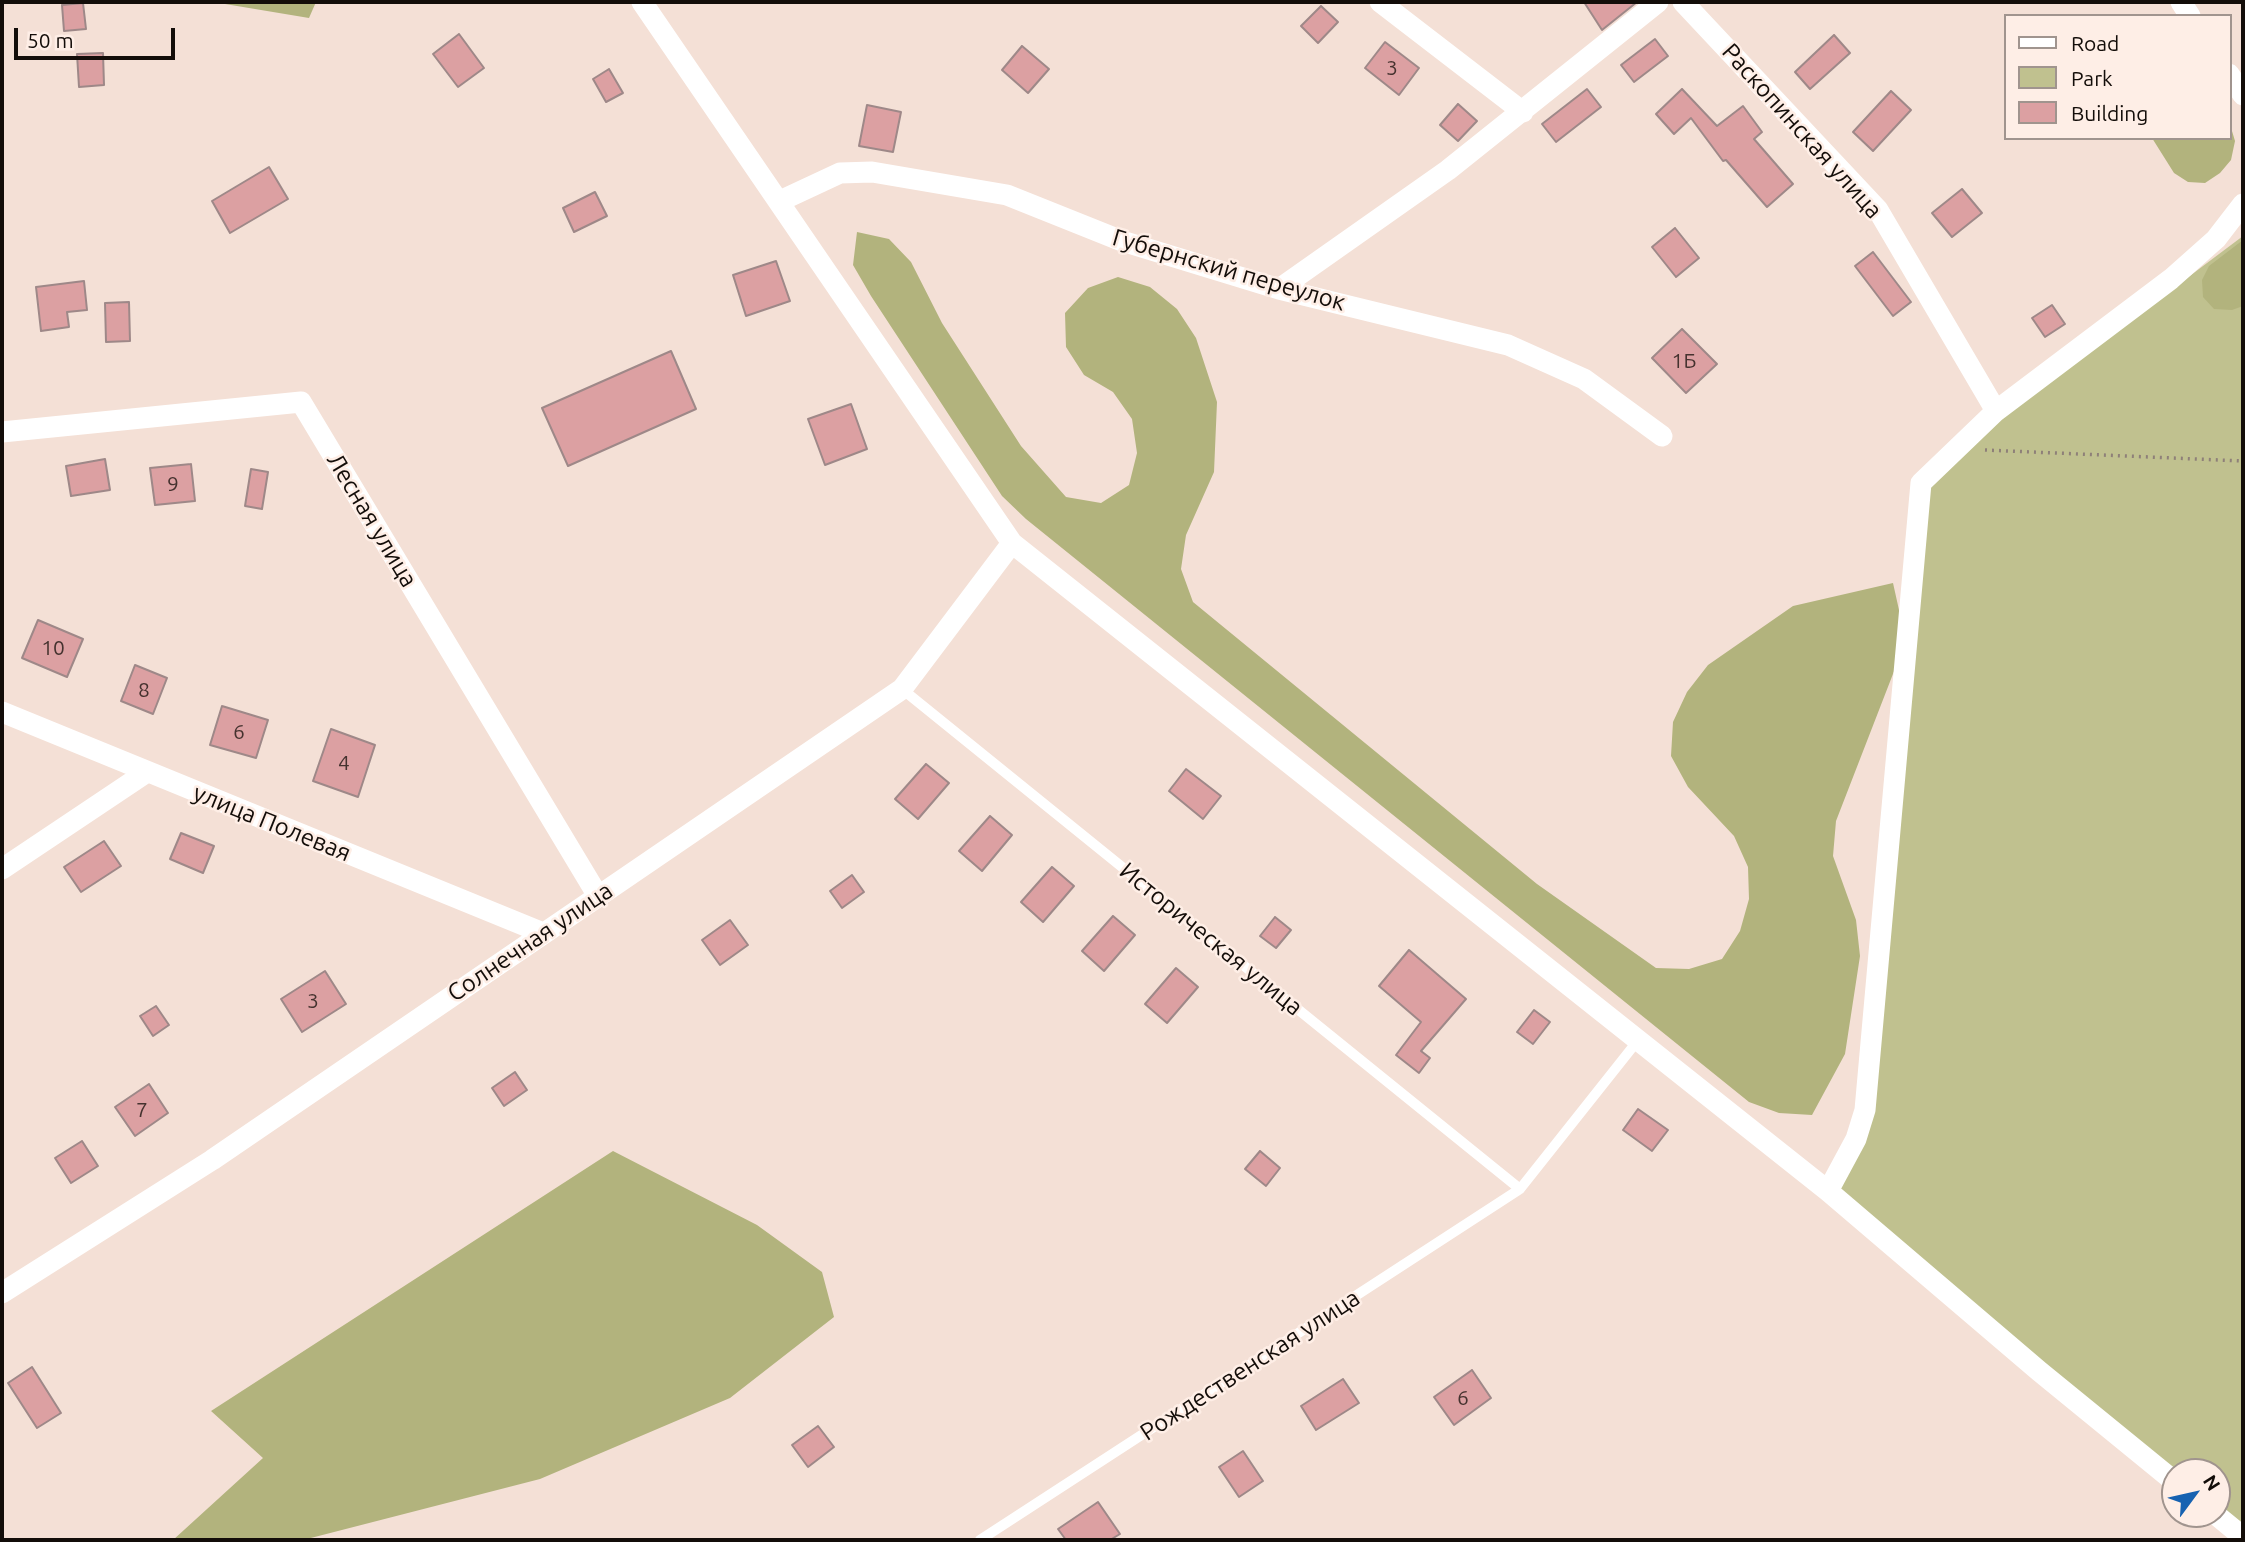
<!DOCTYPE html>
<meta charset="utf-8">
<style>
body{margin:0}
#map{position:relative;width:2245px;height:1542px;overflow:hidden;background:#f4e0d6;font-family:Ubuntu,sans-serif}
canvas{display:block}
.frame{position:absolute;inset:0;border:4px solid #130d09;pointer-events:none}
.legend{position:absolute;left:2004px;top:14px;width:228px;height:126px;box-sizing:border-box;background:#feeee6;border:2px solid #a0948e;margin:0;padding:9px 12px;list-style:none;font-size:21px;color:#130d09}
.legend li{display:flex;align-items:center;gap:14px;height:35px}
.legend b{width:35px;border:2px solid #a0948e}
.north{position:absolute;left:2161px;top:1458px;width:70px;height:70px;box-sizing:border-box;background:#feeee6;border:2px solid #a0948e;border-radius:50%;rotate:57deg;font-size:19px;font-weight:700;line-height:28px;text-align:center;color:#130d09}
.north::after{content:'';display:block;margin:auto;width:24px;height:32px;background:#1762b1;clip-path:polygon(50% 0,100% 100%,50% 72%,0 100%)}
.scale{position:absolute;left:14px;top:28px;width:161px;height:32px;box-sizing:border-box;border:4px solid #130d09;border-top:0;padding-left:9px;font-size:21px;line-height:24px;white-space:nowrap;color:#130d09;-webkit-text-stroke:5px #feeee6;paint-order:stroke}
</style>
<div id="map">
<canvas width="2245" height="1542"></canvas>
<div class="frame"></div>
<ul class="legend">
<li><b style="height:9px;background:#fff"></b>Road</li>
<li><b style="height:19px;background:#c0c18f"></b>Park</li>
<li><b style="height:19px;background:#dca0a2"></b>Building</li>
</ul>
<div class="north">N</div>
<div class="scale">50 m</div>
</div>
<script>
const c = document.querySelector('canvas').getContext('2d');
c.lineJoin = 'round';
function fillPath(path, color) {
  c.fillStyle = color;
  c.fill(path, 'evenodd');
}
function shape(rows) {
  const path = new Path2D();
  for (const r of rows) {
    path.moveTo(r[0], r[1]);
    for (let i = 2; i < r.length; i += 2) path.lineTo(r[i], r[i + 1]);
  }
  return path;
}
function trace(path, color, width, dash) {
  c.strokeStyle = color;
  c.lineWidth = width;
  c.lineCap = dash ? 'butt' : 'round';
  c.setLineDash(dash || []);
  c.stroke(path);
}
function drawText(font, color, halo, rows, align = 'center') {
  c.font = font + ' Ubuntu,sans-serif';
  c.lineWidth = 5;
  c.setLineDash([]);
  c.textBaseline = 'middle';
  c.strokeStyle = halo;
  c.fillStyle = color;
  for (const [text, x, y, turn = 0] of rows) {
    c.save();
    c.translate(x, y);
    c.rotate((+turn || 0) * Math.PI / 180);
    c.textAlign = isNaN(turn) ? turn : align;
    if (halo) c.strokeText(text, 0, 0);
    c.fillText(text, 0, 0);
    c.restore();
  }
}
fillPath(shape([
 [2243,236,2243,1537,2217,1514,2217,1472,2175,1472,1828,1191,1865,1109,1921,483,1959,449]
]), '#c0c18f');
fillPath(shape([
 [213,2,316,2,309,18],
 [2229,121,2235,141,2231,160,2220,173,2205,183,2188,182,2174,173,2152,138,2229,138],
 [857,232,889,239,911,262,942,323,1021,446,1066,497,1101,503,1129,485,1137,453,1132,419,1113,392,1084,375,1066,347,1065,313,1088,288,1118,277,1150,287,1177,309,1196,338,1217,402,1214,472,1186,535,1181,569,1193,602,1537,884,1656,968,1689,969,1722,959,1740,931,1749,899,1748,867,1734,836,1688,787,1671,756,1673,722,1687,692,1708,665,1793,606,1893,583,1903,628,1898,661,1836,821,1833,856,1856,920,1860,956,1845,1054,1812,1115,1779,1113,1749,1102,1026,519,1002,496,871,296,853,265],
 [2243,240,2243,306,2232,310,2214,309,2203,297,2202,280,2209,266],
 [613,1151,757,1225,822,1272,834,1317,730,1398,540,1479,303,1540,173,1540,263,1458,211,1411]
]), '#b2b37d');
const building = shape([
 [1584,2,1637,2,1602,30,1584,2],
 [83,3,86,29,64,31,62,5,83,3],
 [1321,6,1338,22,1318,43,1301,26,1321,6],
 [459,34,484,68,458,87,433,54,459,34],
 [1834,35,1850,53,1810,89,1795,72,1834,35],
 [1655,39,1668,56,1634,82,1621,65,1655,39],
 [1385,42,1419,68,1399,95,1365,68,1385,42],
 [1022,46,1049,69,1028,93,1002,70,1022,46],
 [103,53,104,85,79,87,77,54,103,53],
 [609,69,623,93,606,102,593,79,609,69],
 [1587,89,1601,107,1556,142,1542,124,1587,89],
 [1682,89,1717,126,1743,106,1762,132,1754,139,1793,184,1767,207,1726,160,1723,161,1691,118,1674,134,1656,114,1682,89],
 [1891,91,1911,110,1873,151,1853,132,1891,91],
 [1458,104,1477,121,1458,141,1440,125,1458,104],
 [867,105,901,112,893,152,859,146,867,105],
 [269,167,288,199,230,233,212,201,269,167],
 [1962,189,1982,213,1952,237,1932,213,1962,189],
 [595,192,607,216,574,232,563,208,595,192],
 [1675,228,1699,258,1676,277,1652,247,1675,228],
 [1873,252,1911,302,1893,316,1855,266,1873,252],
 [776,261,790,301,746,316,733,275,776,261],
 [84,281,87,310,67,312,69,327,41,331,36,287,84,281],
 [129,302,130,341,106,342,105,303,129,302],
 [2052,305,2065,324,2045,337,2032,318,2052,305],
 [1682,329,1717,364,1686,393,1652,358,1682,329],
 [671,351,696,409,568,466,542,408,671,351],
 [851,404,867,449,825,465,808,419,851,404],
 [105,459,110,490,71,496,66,466,105,459],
 [191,464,195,501,155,505,150,468,191,464],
 [251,469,268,472,262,509,245,506,251,469],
 [38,620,83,639,67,677,22,658,38,620],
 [135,665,167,678,153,714,121,701,135,665],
 [222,706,268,720,256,758,210,745,222,706],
 [331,729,375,745,358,797,313,781,331,729],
 [926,764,949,783,918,819,895,799,926,764],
 [1186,769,1221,796,1203,819,1169,791,1186,769],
 [990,816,1012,835,982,871,959,851,990,816],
 [181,833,214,846,203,873,170,859,181,833],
 [104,841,121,866,81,892,64,867,104,841],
 [1052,867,1074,886,1043,922,1021,902,1052,867],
 [852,875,864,892,842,908,830,891,852,875],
 [1113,916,1135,935,1104,971,1082,951,1113,916],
 [1275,917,1291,930,1276,948,1260,936,1275,917],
 [730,920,748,945,720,965,702,940,730,920],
 [1409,950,1466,999,1421,1051,1430,1058,1419,1073,1396,1055,1421,1022,1379,986,1409,950],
 [1176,968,1198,987,1167,1023,1145,1004,1176,968],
 [325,971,346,1004,302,1032,281,999,325,971],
 [156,1006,169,1025,153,1036,140,1016,156,1006],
 [1534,1010,1550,1022,1533,1044,1517,1032,1534,1010],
 [515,1072,527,1090,504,1106,492,1088,515,1072],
 [149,1084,168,1113,135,1136,115,1107,149,1084],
 [1638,1109,1668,1130,1652,1151,1623,1130,1638,1109],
 [82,1141,98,1166,71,1183,55,1158,82,1141],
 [1260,1151,1280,1168,1266,1186,1245,1169,1260,1151],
 [32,1367,61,1413,37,1428,8,1383,32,1367],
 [1472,1370,1491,1398,1454,1425,1434,1397,1472,1370],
 [1343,1379,1359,1403,1316,1430,1301,1406,1343,1379],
 [818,1426,834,1447,808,1467,792,1445,818,1426],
 [1243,1451,1263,1481,1239,1497,1219,1467,1243,1451],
 [1098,1502,1120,1534,1110,1540,1066,1540,1058,1529,1098,1502]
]);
fillPath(building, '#dca0a2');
trace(building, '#9e8888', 2);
trace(shape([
 [1985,450,2243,461]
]), '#8e8079', 3.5, [2, 5]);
trace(shape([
 [902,689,1520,1189],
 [980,1540,1520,1189,1639,1039]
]), '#fff', 10);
trace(shape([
 [642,2,1012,543,1828,1191,2039,1371,2175,1482],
 [1380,2,1523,112],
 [1683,2,1878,210,1996,411],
 [2181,2,2190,16],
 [2229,74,2243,95],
 [780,201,840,173,872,172,1007,195,1122,241,1279,289,1508,345,1584,379,1662,436],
 [1279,289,1448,170,1658,2],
 [2,432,301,402,598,896],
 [2,712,543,933],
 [2,869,147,772],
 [1828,1191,1856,1139,1865,1110,1921,483,1996,411,2171,279,2216,239,2243,204],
 [2,1293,212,1160,902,689,1012,543],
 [2215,1514,2243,1537]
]), '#fff', 21);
drawText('21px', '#45322f', null, [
 ["3",1392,68],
 ["1Б",1684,361],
 ["9",173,484],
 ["10",53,648],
 ["8",144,690],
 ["6",239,732],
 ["4",344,763],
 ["3",313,1001],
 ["7",142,1110],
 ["6",1463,1398]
]);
drawText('24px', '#130d09', '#feeee6', [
 ["Раскопинская улица",1802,131,48],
 ["Губернский переулок",1229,270,16],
 ["Лесная улица",372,520,59],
 ["улица Полевая",272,823,22],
 ["Историческая улица",1211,939,39],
 ["Солнечная улица",530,942,-34],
 ["Рождественская улица",1250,1365,-33]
]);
</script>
